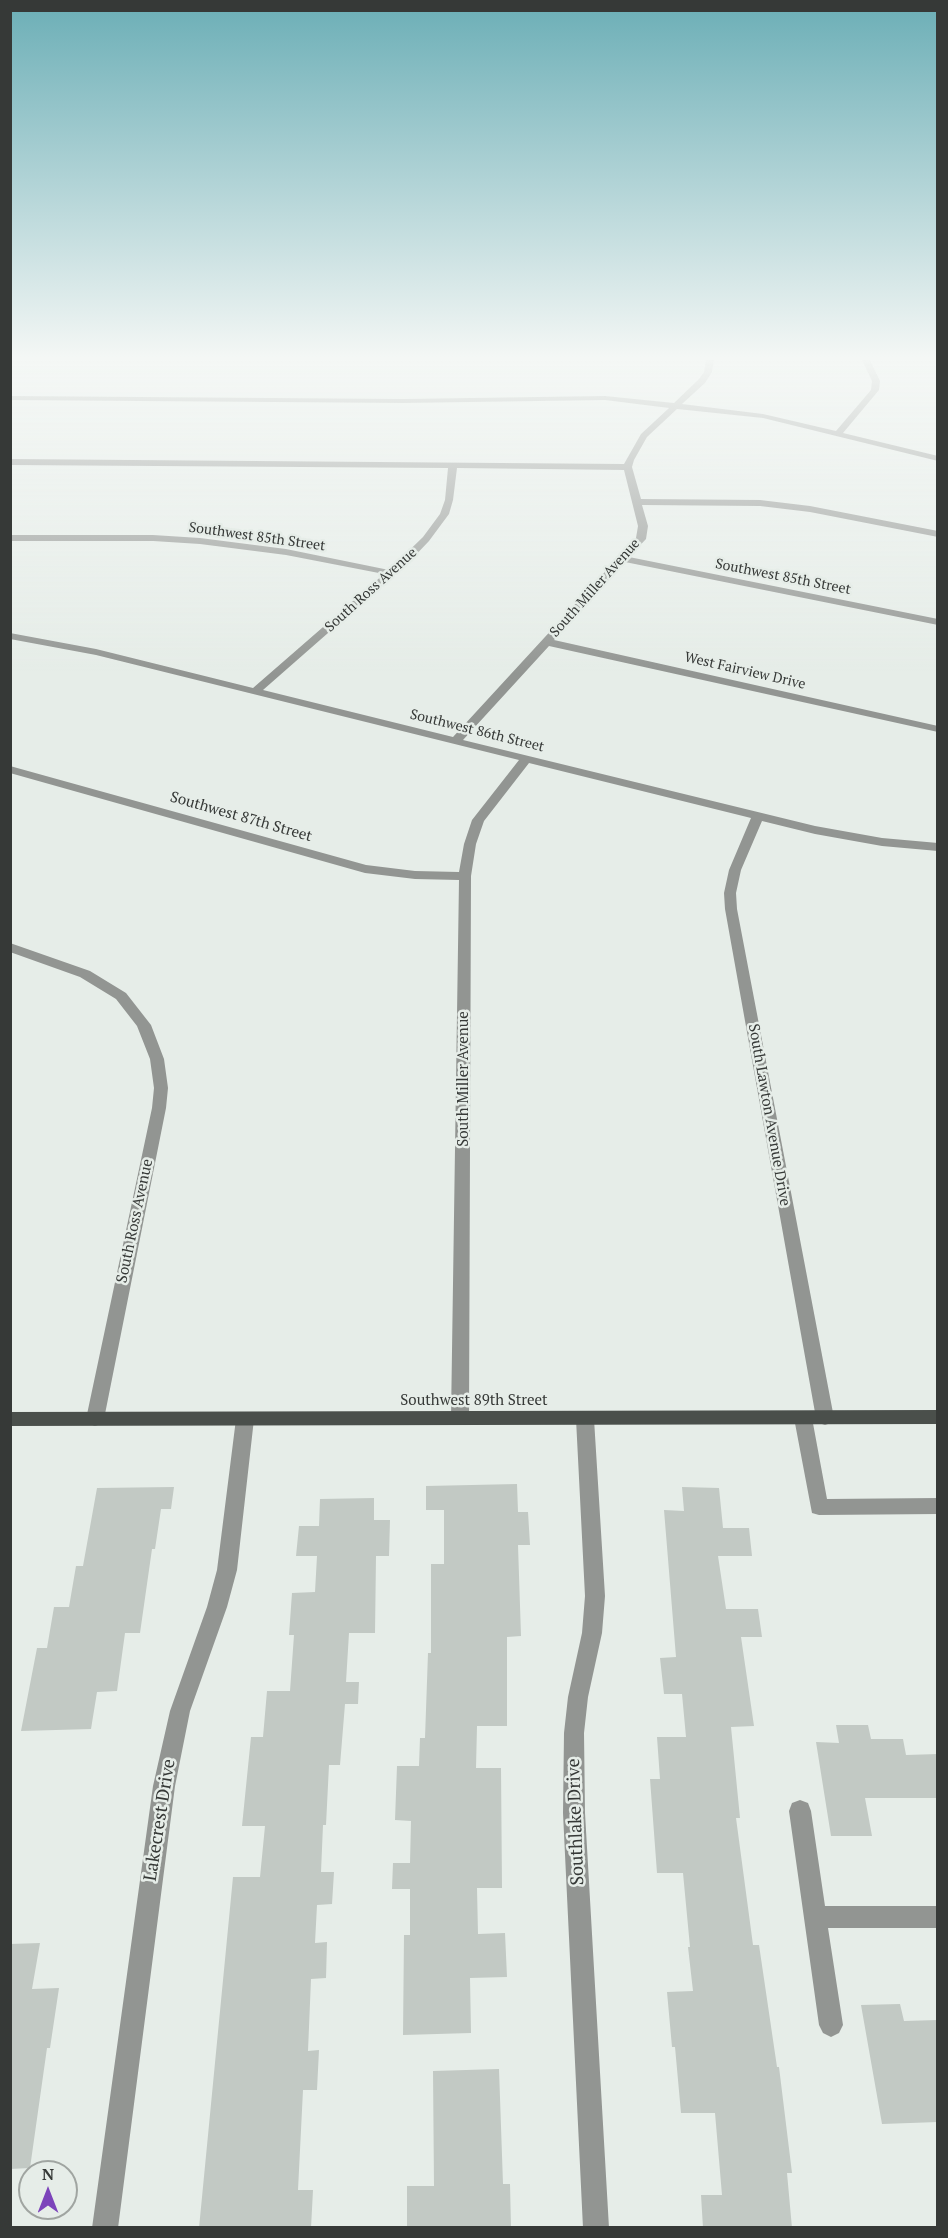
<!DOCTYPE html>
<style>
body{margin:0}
#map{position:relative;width:948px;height:2238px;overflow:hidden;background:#e6ede8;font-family:"PT Serif",serif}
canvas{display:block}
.frame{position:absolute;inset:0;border:12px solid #363937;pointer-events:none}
.north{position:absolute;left:18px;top:2160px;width:60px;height:60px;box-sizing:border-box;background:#e6ede8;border:2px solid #a0a5a1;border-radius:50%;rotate:0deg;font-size:16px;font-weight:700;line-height:24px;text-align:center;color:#363937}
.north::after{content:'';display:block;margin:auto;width:21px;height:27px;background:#7c44ba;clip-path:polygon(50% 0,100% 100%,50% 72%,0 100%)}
</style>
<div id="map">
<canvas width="948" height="2238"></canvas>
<div class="frame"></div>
<div class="north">N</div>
</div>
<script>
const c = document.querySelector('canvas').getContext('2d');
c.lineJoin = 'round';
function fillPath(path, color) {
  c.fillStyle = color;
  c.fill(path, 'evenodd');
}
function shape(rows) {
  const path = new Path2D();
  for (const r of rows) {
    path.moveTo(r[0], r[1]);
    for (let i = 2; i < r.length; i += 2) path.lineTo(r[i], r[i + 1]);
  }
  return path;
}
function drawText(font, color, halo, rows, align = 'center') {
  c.font = font + ' "PT Serif",serif';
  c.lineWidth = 5;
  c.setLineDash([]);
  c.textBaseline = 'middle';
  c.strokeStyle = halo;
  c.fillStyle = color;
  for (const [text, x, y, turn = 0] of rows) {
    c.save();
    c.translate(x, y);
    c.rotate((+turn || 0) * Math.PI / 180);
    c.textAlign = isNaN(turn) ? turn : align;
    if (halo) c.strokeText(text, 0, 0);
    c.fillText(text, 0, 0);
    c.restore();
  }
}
fillPath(shape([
 [517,1484,518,1512,528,1512,530,1545,518,1545,521,1636,507,1637,507,1726,477,1726,476,1768,501,1768,502,1888,477,1888,478,1934,505,1933,507,1977,470,1978,471,2033,403,2035,404,1935,410,1935,410,1889,392,1889,393,1863,410,1863,411,1821,395,1820,397,1766,419,1766,420,1738,425,1738,428,1653,431,1653,431,1564,444,1564,444,1510,426,1510,426,1486],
 [174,1487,171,1509,161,1509,155,1549,152,1549,140,1633,125,1633,117,1691,97,1692,91,1729,21,1731,37,1648,47,1648,54,1607,69,1607,76,1566,83,1566,97,1488],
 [682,1487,719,1488,723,1528,749,1528,752,1556,718,1556,726,1609,758,1609,762,1637,741,1637,754,1726,731,1727,740,1818,736,1818,753,1945,759,1945,777,2067,779,2067,792,2173,787,2173,792,2228,703,2228,701,2195,722,2195,715,2113,681,2113,675,2047,672,2047,667,1992,693,1991,688,1947,690,1947,683,1873,657,1873,650,1779,660,1779,657,1737,686,1737,682,1694,664,1694,660,1658,676,1657,664,1510,684,1511],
 [374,1498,374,1520,390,1520,389,1556,376,1556,375,1633,349,1633,346,1682,359,1682,358,1704,345,1704,340,1765,329,1765,326,1825,323,1825,321,1872,334,1872,332,1904,317,1905,315,1943,327,1942,326,1978,311,1979,308,2051,319,2050,317,2090,303,2090,298,2190,313,2190,311,2228,199,2228,233,1877,260,1877,265,1826,242,1826,251,1737,263,1737,267,1691,290,1691,294,1635,289,1635,292,1593,315,1592,317,1556,296,1556,299,1526,319,1526,320,1499],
 [836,1725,868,1725,871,1739,903,1739,906,1755,938,1754,938,1798,865,1798,872,1836,831,1836,816,1742,839,1743],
 [40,1943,32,1989,59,1988,50,2048,47,2048,30,2168,10,2169,10,1944],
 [900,2004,904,2021,938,2020,938,2122,882,2124,861,2005],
 [499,2069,503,2184,510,2184,511,2228,407,2228,407,2186,434,2186,433,2071]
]), '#c2c9c4');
fillPath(shape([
 [706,360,714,360,712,372,705,383,682,404,763,414,836,431,871,390,872,381,862,360,870,360,880,381,879,390,843,433,938,456,938,461,763,418,677,409,647,437,634,460,632,467,641,499,760,500,810,506,938,531,938,537,810,512,760,506,642,505,648,526,646,539,629,557,938,619,938,625,625,562,554,640,938,726,938,732,549,646,463,740,815,826,882,838,938,843,938,851,882,846,815,834,762,821,741,870,736,893,737,909,834,1418,831,1423,825,1425,819,1423,816,1418,725,909,724,893,729,870,751,818,529,763,484,821,476,844,471,876,469,1418,466,1423,460,1425,454,1423,451,1418,459,880,415,879,365,873,10,773,10,766,366,865,415,871,459,872,464,844,472,820,519,760,96,655,10,639,10,633,96,649,253,688,384,574,286,555,200,544,153,541,10,541,10,535,153,535,200,538,286,549,389,570,423,537,440,514,445,500,448,468,10,465,10,459,624,464,641,434,669,408,605,400,403,403,10,400,10,396,403,399,605,396,674,403,699,379,704,372,706,360],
 [457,468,624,470,638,526,636,538,453,737,263,690,409,562,429,541,449,514,453,500,457,468],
 [10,943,90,971,126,993,151,1025,164,1059,168,1088,166,1108,104,1419,101,1424,95,1426,89,1424,86,1419,152,1108,154,1088,150,1059,137,1026,116,999,80,977,10,952,10,943],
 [803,1411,809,1413,812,1418,827,1499,938,1498,938,1514,819,1515,812,1513,794,1418,797,1413,803,1411],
 [245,1412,251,1414,254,1419,237,1570,227,1607,190,1711,175,1786,118,2228,92,2228,153,1786,170,1711,207,1607,217,1570,236,1419,239,1414,245,1412],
 [585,1412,591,1414,594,1419,605,1596,602,1633,588,1697,584,1733,585,1813,609,2228,583,2228,563,1813,564,1733,568,1697,582,1633,585,1596,576,1419,579,1414,585,1412],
 [800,1800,808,1803,811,1811,825,1906,938,1906,938,1928,828,1928,843,2025,839,2033,831,2037,823,2033,819,2025,789,1811,792,1803,800,1800]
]), '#929592');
fillPath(shape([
 [938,1410,938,1424,10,1426,10,1412,938,1410]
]), '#4a4f4b');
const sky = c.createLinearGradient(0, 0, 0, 674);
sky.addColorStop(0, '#6baeb6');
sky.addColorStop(0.53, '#f4f7f5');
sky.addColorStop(1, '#f4f7f500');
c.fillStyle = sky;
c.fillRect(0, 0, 948, 674);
drawText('14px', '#363937', '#e6ede8', [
 ["Southwest 85th Street",257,537,8],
 ["Southwest 85th Street",783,577,11],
 ["South Miller Avenue",595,588,-48],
 ["South Ross Avenue",371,590,-42],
 ["West Fairview Drive",745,671,13],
 ["Southwest 86th Street",477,731,14]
]);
drawText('15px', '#363937', '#e6ede8', [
 ["Southwest 87th Street",241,817,16],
 ["South Miller Avenue",464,1079,-90],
 ["South Lawton Avenue Drive",769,1115,80],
 ["South Ross Avenue",135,1221,-78],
 ["Southwest 89th Street",474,1401]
]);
drawText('18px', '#363937', '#e6ede8', [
 ["Lakecrest Drive",160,1820,-81],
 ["Southlake Drive",576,1822,-92]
]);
</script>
